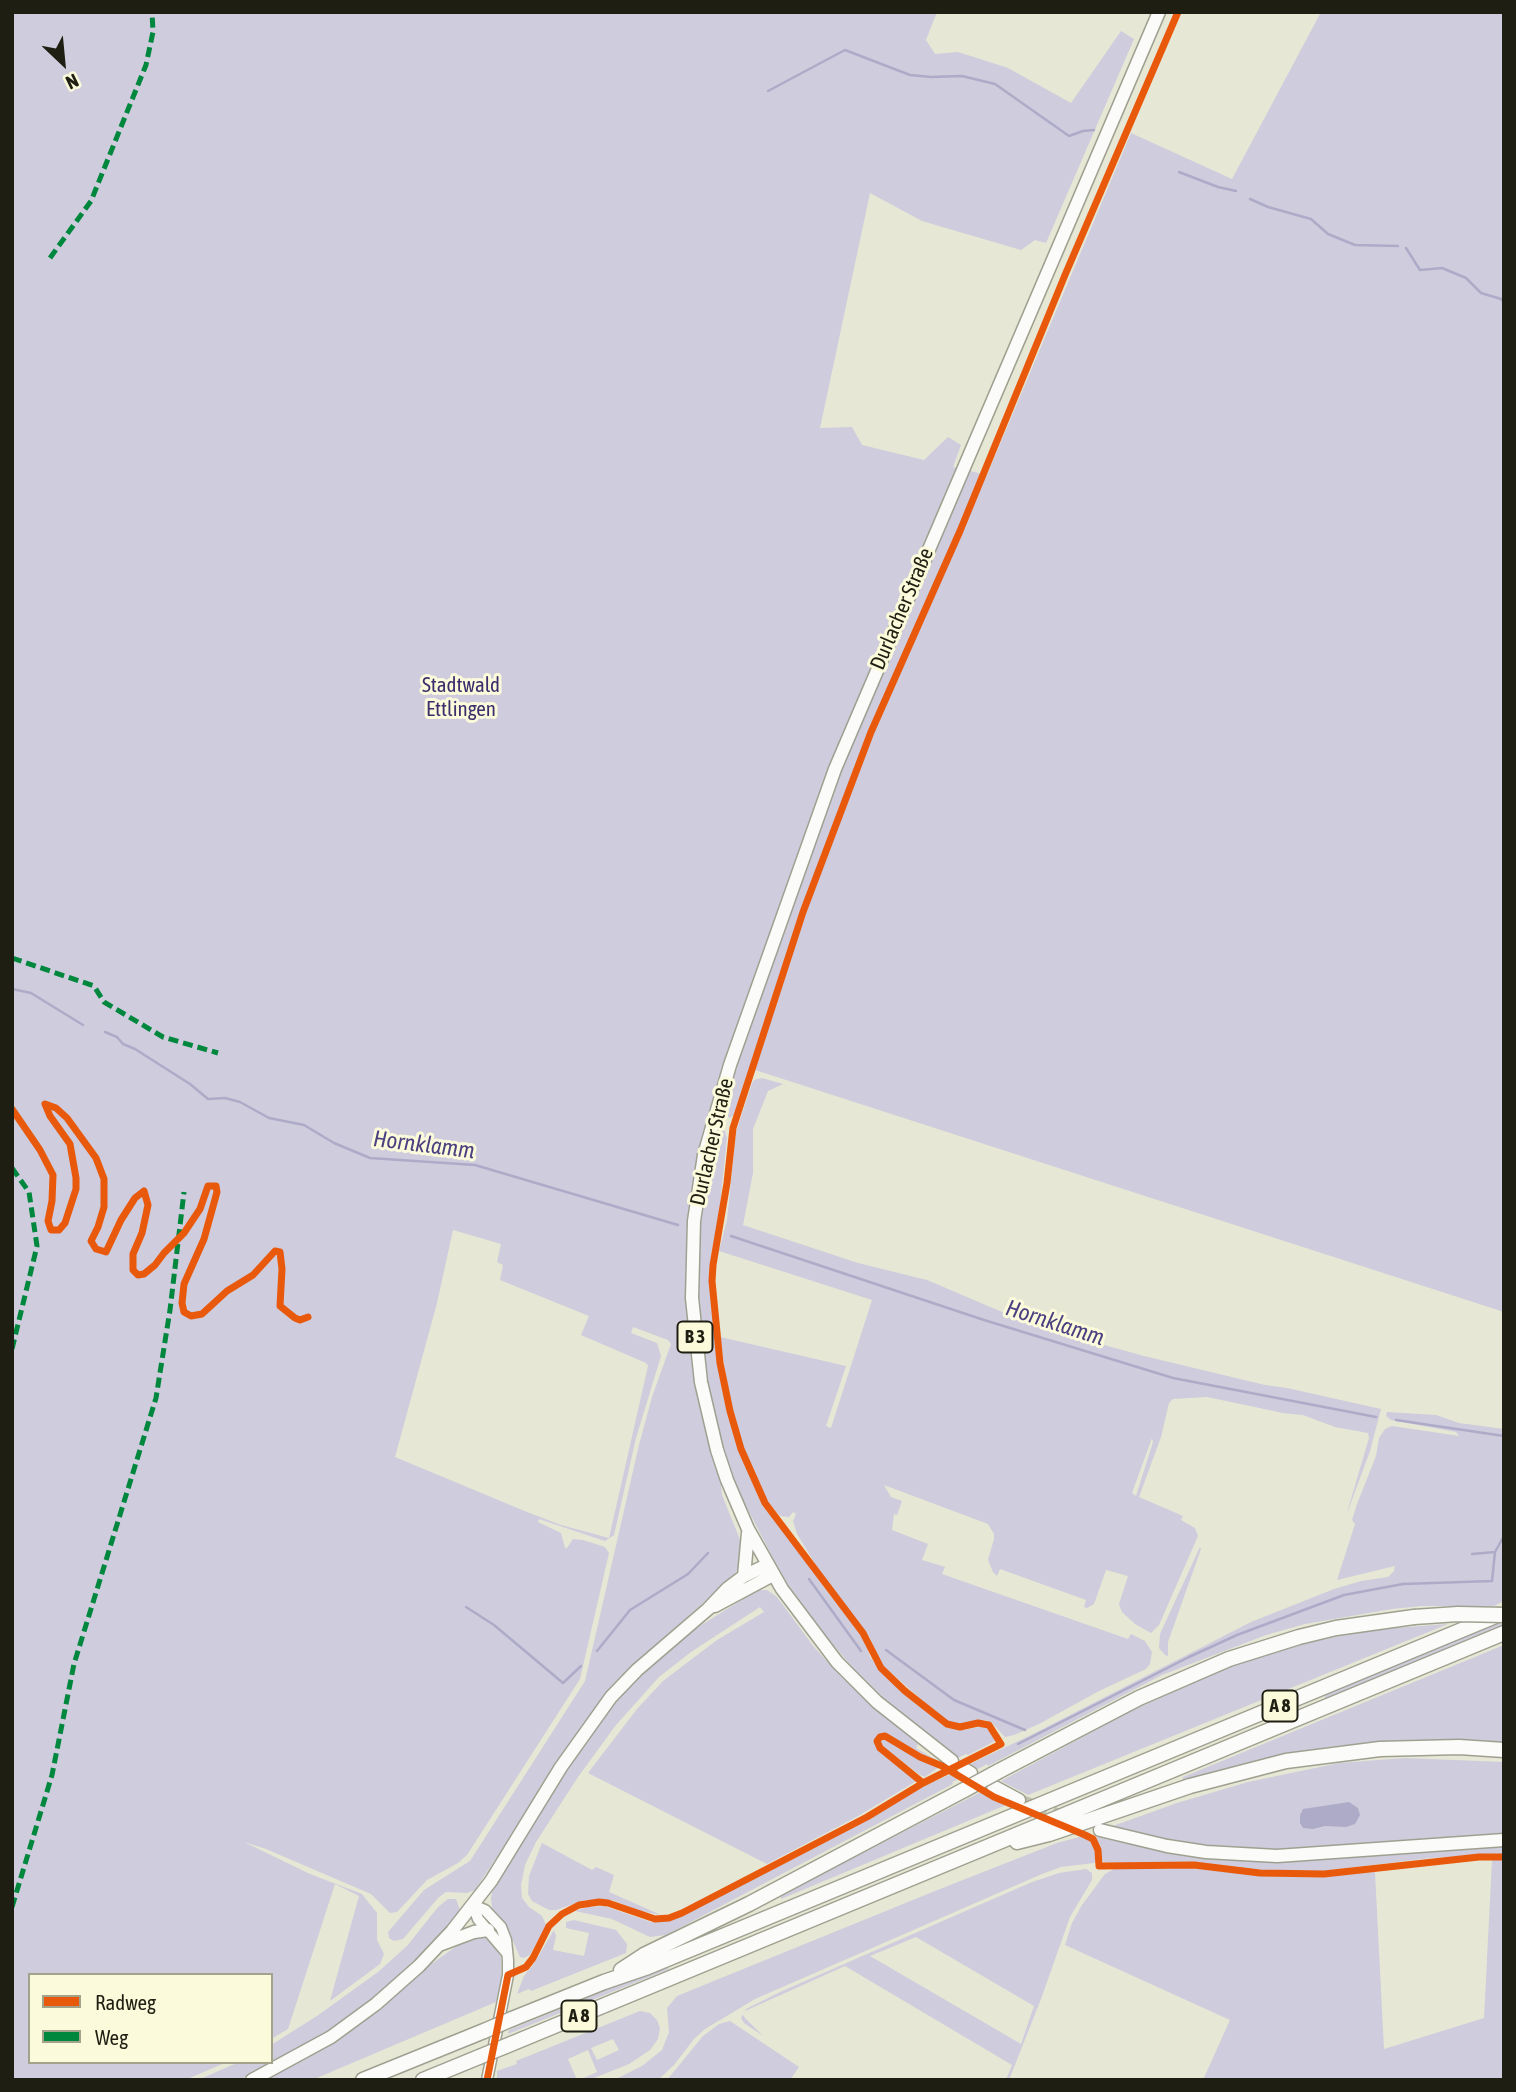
<!DOCTYPE html>
<meta charset="utf-8">
<style>
body{margin:0}
#map{position:relative;width:1516px;height:2092px;overflow:hidden;background:#e7e7d5;font-family:"Asap Condensed",sans-serif}
canvas{display:block}
.frame{position:absolute;inset:0;border:14px solid #1e1e12;pointer-events:none}
.legend{position:absolute;left:28px;top:1973px;width:245px;height:91px;box-sizing:border-box;background:#fbfbdb;border:2px solid #a3a38b;margin:0;padding:9px 12px;list-style:none;font-size:21px;color:#1e1e12}
.legend li{display:flex;align-items:center;gap:14px;height:35px}
.legend b{width:35px;border:2px solid #a3a38b}
.north{position:absolute;left:28px;top:28px;width:70px;height:70px;-webkit-text-stroke:5px #fbfbdb;paint-order:stroke;rotate:154deg;font-size:19px;font-weight:700;line-height:28px;text-align:center;color:#1e1e12}
.north::after{content:'';display:block;margin:auto;width:24px;height:32px;background:#1e1e12;clip-path:polygon(50% 0,100% 100%,50% 72%,0 100%)}
</style>
<div id="map">
<canvas width="1516" height="2092"></canvas>
<div class="frame"></div>
<ul class="legend">
<li><b style="height:9px;background:#e8590c"></b>Radweg</li>
<li><b style="height:9px;background:#00873e"></b>Weg</li>
</ul>
<div class="north">N</div>
</div>
<script>
const c = document.querySelector('canvas').getContext('2d');
c.lineJoin = 'round';
function fillPath(path, color) {
  c.fillStyle = color;
  c.fill(path, 'evenodd');
}
function shape(rows) {
  const path = new Path2D();
  for (const r of rows) {
    path.moveTo(r[0], r[1]);
    for (let i = 2; i < r.length; i += 2) path.lineTo(r[i], r[i + 1]);
  }
  return path;
}
function trace(path, color, width, dash) {
  c.strokeStyle = color;
  c.lineWidth = width;
  c.lineCap = dash ? 'butt' : 'round';
  c.setLineDash(dash || []);
  c.stroke(path);
}
function drawText(font, color, halo, rows, align = 'center') {
  c.font = font + ' "Asap Condensed",sans-serif';
  c.lineWidth = 6;
  c.setLineDash([]);
  c.textBaseline = 'middle';
  c.strokeStyle = halo;
  c.fillStyle = color;
  for (const [text, x, y, turn = 0] of rows) {
    c.save();
    c.translate(x, y);
    c.rotate((+turn || 0) * Math.PI / 180);
    c.textAlign = isNaN(turn) ? turn : align;
    if (halo) c.strokeText(text, 0, 0);
    c.fillText(text, 0, 0);
    c.restore();
  }
}
fillPath(shape([
 [12,12,937,12,926,40,935,54,958,52,1008,68,1071,103,1121,31,1134,39,1046,243,1035,240,1021,250,922,221,870,193,820,428,852,427,862,445,924,460,948,437,961,445,953,467,987,475,1131,133,1232,179,1321,12,1504,12,1504,1312,749,1068,734,1115,730,1118,721,1112,726,1060,701,1144,690,1206,686,1243,686,1293,690,1345,699,1401,719,1472,722,1495,741,1542,742,1551,739,1568,733,1576,632,1667,590,1716,475,1890,467,1893,446,1892,438,1898,403,1939,394,1941,389,1938,388,1932,424,1890,470,1861,585,1681,639,1445,652,1397,671,1344,668,1340,633,1327,631,1333,657,1343,661,1356,636,1438,614,1535,605,1541,539,1519,538,1522,561,1533,565,1548,567,1548,573,1539,583,1540,605,1547,609,1553,580,1679,467,1855,458,1863,427,1880,397,1912,390,1913,371,1894,266,1849,244,1842,310,1874,362,1894,377,1913,377,1940,384,1954,380,1964,330,2001,359,1896,335,1884,288,2029,271,2039,271,1975,30,1975,30,2062,227,2062,185,2080,12,2080],
 [453,1230,501,1244,497,1262,503,1265,500,1280,589,1316,581,1335,646,1363,648,1366,609,1538,561,1525,527,1512,395,1457,437,1303],
 [762,1078,783,1084,768,1091,753,1129,753,1173,743,1225,858,1263,927,1280,1035,1326,1144,1356,1265,1385,1287,1388,1381,1409,1370,1451,1346,1516,1369,1438,1368,1433,1335,1427,1303,1415,1283,1413,1207,1397,1173,1399,1169,1403,1161,1437,1139,1497,1183,1516,1181,1520,1195,1528,1198,1536,1159,1625,1151,1633,1135,1624,1122,1612,1119,1604,1128,1576,1106,1570,1094,1604,1087,1608,1084,1607,1086,1600,1000,1569,997,1576,993,1572,988,1560,994,1539,994,1534,988,1524,884,1485,891,1497,902,1501,897,1515,894,1514,892,1530,928,1544,922,1560,945,1567,942,1574,1128,1639,1131,1634,1145,1641,1152,1652,1150,1664,1146,1669,1099,1691,1039,1724,1014,1735,1005,1737,991,1722,986,1720,962,1725,948,1722,939,1715,879,1662,870,1638,828,1585,797,1534,793,1521,796,1514,793,1512,789,1517,780,1516,766,1500,750,1466,737,1427,727,1385,720,1337,846,1366,826,1426,831,1428,872,1300,719,1251,727,1220,736,1132,752,1083,754,1080],
 [1152,1438,1153,1442,1136,1496,1132,1493],
 [719,1130,725,1131,727,1138,718,1223,711,1255,712,1301,721,1382,741,1456,762,1505,787,1534,826,1590,864,1638,870,1657,882,1672,914,1702,944,1725,964,1730,984,1726,995,1734,995,1741,968,1755,966,1754,957,1758,906,1720,854,1669,828,1639,787,1583,773,1558,746,1506,725,1457,708,1393,698,1300,700,1217,708,1160,716,1133],
 [1387,1412,1436,1415,1459,1423,1504,1429,1504,1601,1494,1606,1422,1606,1392,1609,1305,1624,1266,1635,1162,1675,988,1766,987,1764,978,1769,970,1764,1031,1735,1251,1622,1334,1589,1361,1581,1388,1577,1394,1571,1395,1566,1337,1580,1355,1524,1352,1520,1357,1504,1376,1456,1379,1438,1385,1429,1392,1426,1459,1436,1456,1432,1391,1420,1386,1416],
 [1200,1547,1201,1549,1168,1642,1168,1656,1165,1655,1159,1648,1160,1634],
 [758,1590,767,1590,777,1597,814,1647,842,1678,918,1744,916,1748,941,1763,921,1755,885,1734,879,1735,875,1742,878,1749,918,1780,858,1816,767,1864,588,1773,637,1709,663,1681,717,1640,764,1612,760,1607,691,1652,659,1677,616,1725,578,1777,536,1842,525,1865,521,1885,522,1898,529,1907,542,1916,546,1925,530,1955,524,1958,520,1957,509,1932,492,1908,491,1898,492,1892,543,1804,593,1728,628,1685,690,1632],
 [1497,1623,1504,1624,1326,1699,1325,1697,1325,1695],
 [1448,1624,1028,1795,1001,1781,1131,1711,1240,1662,1304,1644,1367,1630],
 [1504,1645,1504,1743,1428,1740,1335,1746,1272,1757,1182,1781,1183,1777],
 [882,1738,925,1762,939,1767,925,1777,920,1775,881,1746,880,1741],
 [1404,1758,1504,1762,1504,1834,1294,1850,1247,1850,1156,1839,1113,1826,1177,1803,1248,1782,1339,1763],
 [951,1774,959,1779,952,1782,953,1784,666,1935,650,1937,612,1919,575,1911,588,1907,604,1906,651,1922,670,1921,826,1842,918,1789],
 [981,1792,1006,1805,781,1899,781,1895],
 [1083,1836,1094,1845,1097,1860,1094,1863,1061,1867,1042,1874,755,1999,705,2029,694,2039,674,2065,658,2080,614,2080,642,2066,662,2050,669,2032,667,2008,677,1996,935,1891,1057,1843],
 [1091,1836,1179,1855,1226,1860,1332,1859,1504,1845,1504,1854,1431,1858,1322,1871,1279,1872,1190,1862,1144,1864,1104,1862,1101,1860,1097,1843],
 [542,1843,592,1870,596,1867,614,1875,609,1892,661,1915,640,1911,612,1900,585,1900,556,1910,549,1910,532,1901,528,1894,529,1876],
 [1492,1860,1504,1860,1504,2080,1203,2080,1230,2020,1065,1945,1072,1923,1082,1905,1105,1874,1116,1868,1190,1868,1264,1876,1297,1877,1375,1872,1384,2049,1484,2018],
 [1086,1869,1092,1873,1092,1880,1070,1917,1041,1999,1009,2080,1006,2080,1012,2065,845,1966,745,2011,743,2015,745,2018,763,2036,744,2023,741,2018,746,2009,780,1992,1032,1882,1059,1873],
 [916,1937,1034,2006,1021,2044,870,1956],
 [448,1899,456,1899,460,1910,436,1940,405,1973,373,2000,327,2033,270,2066,239,2080,198,2080,239,2062,271,2062,271,2045,317,2016,378,1972,407,1946,438,1907],
 [574,1920,616,1930,627,1944,626,1953,531,1991,529,1989,517,1994,524,1976,533,1965,554,1930,556,1936,553,1950,584,1956,589,1933,566,1928,566,1922],
 [482,1935,495,1943,501,1957,501,1980,496,2002,312,2080,266,2080,315,2054,344,2036,373,2014,419,1973,469,1937],
 [667,1965,669,1969,508,2034,509,2030,514,2028],
 [640,2011,650,2013,657,2020,660,2028,658,2039,650,2050,629,2064,589,2080,579,2080,597,2072,588,2050,568,2059,577,2080,497,2080,497,2071,517,2064,516,2061],
 [613,2039,619,2050,597,2060,591,2048],
 [730,2021,799,2067,790,2080,667,2080,703,2036,719,2024]
]), '#ceccdd');
fillPath(shape([
 [1349,1802,1358,1808,1360,1815,1355,1824,1346,1827,1325,1826,1313,1829,1303,1828,1300,1823,1300,1815,1303,1809]
]), '#aeabc8');
trace(shape([
 [768,91,845,50,910,75,931,77,962,76,995,84,1069,136,1083,131,1094,130],
 [1179,172,1218,187,1236,191],
 [1250,199,1268,207,1311,219,1328,234,1355,245,1398,246],
 [1406,248,1420,270,1442,268,1466,278,1481,293,1501,299,1504,302],
 [12,989,31,993,83,1025],
 [105,1032,117,1037,123,1044,135,1049,190,1084,208,1099,225,1098,240,1102,269,1118,304,1125,334,1143,370,1158,475,1165,678,1225],
 [731,1236,984,1320,1173,1378,1376,1417],
 [1396,1420,1504,1436],
 [1472,1554,1495,1552,1504,1536],
 [809,1579,861,1651],
 [466,1607,494,1625,563,1683,581,1666],
 [886,1650,954,1700,1025,1730],
 [597,1651,630,1610,688,1574,708,1553],
 [1018,1744,1189,1657,1237,1635,1344,1595,1403,1584,1492,1581,1495,1552]
]), '#aeabc8', 2.5);
trace(shape([
 [1019,1800,1068,1818]
]), '#bfbfae', 12, [12, 6]);
const minor = shape([
 [473,1905,485,1910,501,1927,506,1940,508,1960,508,1975,487,2080],
 [473,1905,478,1919,506,1952]
]);
const major = shape([
 [744,1576,748,1533],
 [715,1606,773,1575],
 [952,1761,877,1702,837,1662,782,1589,748,1529,727,1480,717,1450,701,1382,692,1298,694,1221,704,1155,730,1065,835,769,1159,12],
 [963,1768,971,1773],
 [993,1786,1019,1800],
 [1100,1830,1167,1846,1206,1852,1277,1856,1504,1840],
 [442,1944,474,1932,488,1930],
 [252,2080,331,2037,376,2004,419,1966,452,1931,491,1881,561,1767,611,1697,637,1670,708,1609,728,1588,744,1576,767,1565]
]);
const highway = shape([
 [999,1771,1139,1698,1229,1659,1299,1637,1336,1628,1414,1617],
 [1017,1842,1049,1834,1190,1786,1286,1761,1380,1749,1459,1747,1504,1750],
 [621,1970,644,1955,749,1904,964,1790],
 [512,2019,604,1982,648,1967,1498,1615],
 [506,2046,1504,1633],
 [363,2080,484,2031],
 [423,2080,479,2057]
]);
trace(minor, '#a0a091', 13);
trace(major, '#a0a091', 15);
trace(highway, '#a0a091', 17);
trace(minor, '#fbfbf9', 10);
trace(major, '#fbfbf9', 12);
trace(highway, '#fbfbf9', 14);
const highwayBridge = shape([
 [1414,1617,1458,1614,1504,1615],
 [964,1790,999,1771],
 [484,2031,512,2019],
 [479,2057,506,2046]
]);
trace(highwayBridge, '#a0a091', 17, []);
trace(highwayBridge, '#fbfbf9', 14);
trace(shape([
 [50,258,91,201,146,65,153,32,152,12],
 [12,958,94,986,104,1002,163,1037,218,1053],
 [12,1168,29,1192,37,1246,12,1349],
 [12,1907,52,1775,74,1664,156,1398,170,1310,184,1192]
]), '#00873e', 5, [10, 5]);
trace(shape([
 [12,1109,40,1150,53,1175,52,1201,48,1221,51,1230,59,1230,65,1223,76,1189,76,1178,70,1144,50,1116,45,1104,56,1108,67,1118,96,1158,104,1179,104,1207,98,1227,91,1241,96,1249,106,1252,121,1220,135,1198,144,1191,148,1205,142,1233,133,1254,133,1270,138,1275,144,1274,155,1265,164,1253,184,1233,200,1209,208,1186,216,1186,217,1192,204,1239,184,1284,182,1303,184,1312,191,1316,202,1314,227,1291,253,1275,275,1251,280,1252,282,1269,280,1306,295,1318,300,1320,308,1317],
 [923,1783,880,1748,877,1741,880,1737,885,1736,920,1757,942,1766,994,1797,1085,1835,1093,1839,1098,1850,1099,1866,1194,1865,1260,1873,1324,1874,1479,1857,1504,1857],
 [487,2080,508,1975,526,1967,533,1958,549,1926,562,1914,579,1905,599,1902,608,1903,655,1919,669,1918,682,1913,867,1817,923,1783,1001,1744,989,1725,978,1723,960,1727,947,1724,905,1691,881,1668,863,1633,765,1503,741,1449,730,1411,720,1363,712,1281,713,1265,727,1183,733,1128,803,912,871,732,960,531,1065,275,1178,12]
]), '#e8590c', 7);
for (const [x, y, w] of [
 [695,1337,35],
 [1280,1706,35],
 [579,2016,35]
]) {
  const box = new Path2D();
  box.roundRect(x - w / 2, y - 15.5, w, 31, 5);
  c.fillStyle = '#fbfbdb';
  c.fill(box);
  trace(box, '#1e1e12', 2);
}
drawText('bold 19px', '#1e1e12', null, [
 ["B 3",695,1337],
 ["A 8",1280,1706],
 ["A 8",579,2016]
]);
drawText('21px', '#1e1e12', '#fbfbdb', [
 ["Durlacher Straße",902,609,-67],
 ["Durlacher Straße",712,1142,-77]
]);
drawText('21px', '#3a2e6c', '#fbfbdb', [
 ["Stadtwald",461,685],
 ["Ettlingen",461,709]
]);
drawText('italic 23px', '#4b4181', '#fbfbdb', [
 ["Hornklamm",424,1145,7],
 ["Hornklamm",1055,1323,18]
]);
</script>
